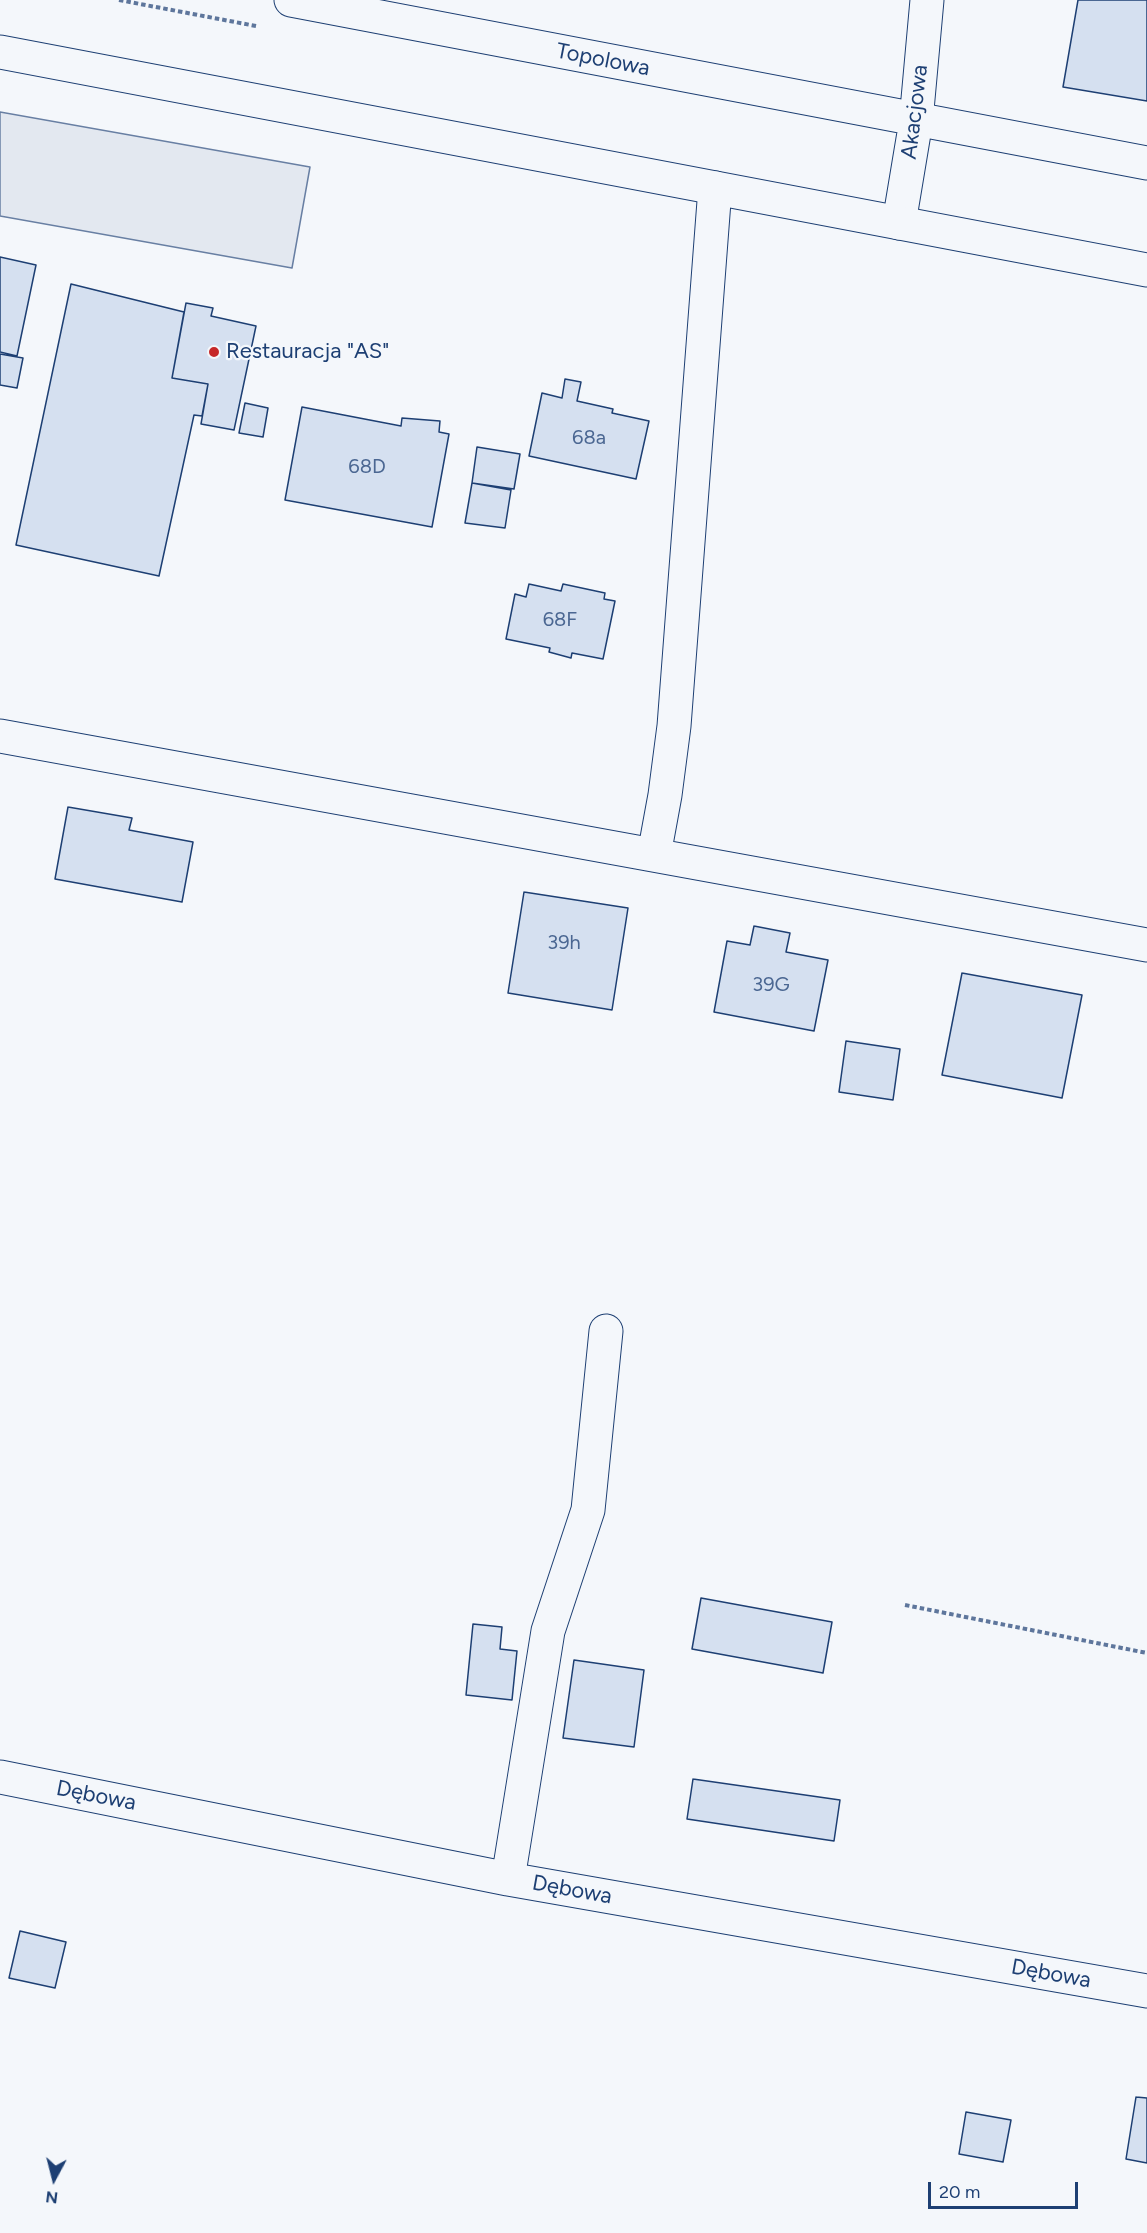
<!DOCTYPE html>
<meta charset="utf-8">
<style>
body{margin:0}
#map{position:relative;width:1147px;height:2233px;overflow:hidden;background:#f4f7fb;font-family:Figtree,sans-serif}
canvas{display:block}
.north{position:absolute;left:24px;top:2149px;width:60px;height:60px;-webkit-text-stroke:4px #f4f7fb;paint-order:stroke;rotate:187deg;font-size:16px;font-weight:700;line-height:24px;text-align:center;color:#1d3f73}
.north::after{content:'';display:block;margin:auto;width:21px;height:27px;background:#1d3f73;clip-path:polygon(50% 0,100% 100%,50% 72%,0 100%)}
.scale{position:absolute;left:928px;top:2182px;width:150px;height:27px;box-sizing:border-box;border:3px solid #1d3f73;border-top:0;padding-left:8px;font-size:18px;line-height:21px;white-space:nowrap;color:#1d3f73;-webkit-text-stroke:4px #f4f7fb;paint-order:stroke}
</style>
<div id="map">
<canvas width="1147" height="2233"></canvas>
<div class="north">N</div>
<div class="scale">20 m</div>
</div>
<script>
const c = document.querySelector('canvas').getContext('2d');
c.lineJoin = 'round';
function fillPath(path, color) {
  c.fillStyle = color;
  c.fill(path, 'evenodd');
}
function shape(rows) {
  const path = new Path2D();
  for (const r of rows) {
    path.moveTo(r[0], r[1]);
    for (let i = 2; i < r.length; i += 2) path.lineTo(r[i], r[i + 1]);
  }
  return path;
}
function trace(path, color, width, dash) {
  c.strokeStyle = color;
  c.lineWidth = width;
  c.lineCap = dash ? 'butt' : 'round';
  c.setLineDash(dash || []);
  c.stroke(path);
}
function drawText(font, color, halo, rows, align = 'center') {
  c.font = font + ' Figtree,sans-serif';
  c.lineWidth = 4.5;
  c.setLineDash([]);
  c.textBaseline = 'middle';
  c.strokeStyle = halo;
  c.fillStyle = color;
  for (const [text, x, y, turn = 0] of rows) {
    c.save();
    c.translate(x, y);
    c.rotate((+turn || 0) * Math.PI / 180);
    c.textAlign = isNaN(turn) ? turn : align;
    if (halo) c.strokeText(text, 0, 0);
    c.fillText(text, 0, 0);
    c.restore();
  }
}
const parking = shape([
 [0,112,310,167,292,268,0,216,0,112]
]);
fillPath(parking, '#e3e8f0');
trace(parking, '#687fa3', 1.5);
const building = shape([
 [1078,0,1147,0,1147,101,1063,87,1078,0],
 [0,257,36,265,17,356,0,352,0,257],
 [71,284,184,312,172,378,208,384,202,416,194,415,159,576,16,545,71,284],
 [186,303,213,308,211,316,256,326,234,430,201,424,208,384,172,378,186,303],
 [0,354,23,358,17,388,0,385,0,354],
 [565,379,581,382,577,401,613,409,612,413,649,421,636,479,529,456,542,393,562,398,565,379],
 [245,403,268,408,263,437,239,433,245,403],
 [302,407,401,426,402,418,440,421,439,432,449,434,432,527,285,500,302,407],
 [477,447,520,454,514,489,472,483,477,447],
 [472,483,511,490,505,528,465,523,472,483],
 [529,584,561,591,563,584,605,593,604,599,615,601,603,659,572,653,571,658,549,652,550,648,506,639,515,594,526,597,529,584],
 [68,807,132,818,129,830,193,842,182,902,55,879,68,807],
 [524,892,628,908,612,1010,508,993,524,892],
 [754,926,790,933,786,952,828,960,814,1031,714,1012,727,941,750,945,754,926],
 [962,973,1082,995,1062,1098,942,1075,962,973],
 [846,1041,900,1049,893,1100,839,1092,846,1041],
 [701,1598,832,1622,823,1673,692,1649,701,1598],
 [473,1624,502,1627,500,1649,517,1651,512,1700,466,1695,473,1624],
 [574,1660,644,1670,634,1747,563,1738,574,1660],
 [693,1779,840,1800,834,1841,687,1819,693,1779],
 [20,1931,66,1942,55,1988,9,1978,20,1931],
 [1136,2097,1147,2098,1147,2163,1126,2159,1136,2097],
 [966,2112,1011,2120,1003,2162,959,2154,966,2112]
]);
fillPath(building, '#d5e0f0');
trace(building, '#1d3f73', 1.5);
const minor = shape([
 [291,0,1147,163],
 [899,223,916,121,927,0],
 [0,736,1147,945],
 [654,855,665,795,674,726,715,188],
 [0,1777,508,1879,1147,1991],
 [508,1879,548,1631,588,1510,606,1331]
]);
const major = shape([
 [0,52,1147,270]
]);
trace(minor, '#1d3f73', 35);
trace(major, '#1d3f73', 35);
trace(shape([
 [119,0,256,26],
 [905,1605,1147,1653]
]), '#5e769c', 4, [4.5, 3]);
trace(minor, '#f4f7fb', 33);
trace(major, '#f4f7fb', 33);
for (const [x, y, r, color] of [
 [214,352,6,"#c62828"]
]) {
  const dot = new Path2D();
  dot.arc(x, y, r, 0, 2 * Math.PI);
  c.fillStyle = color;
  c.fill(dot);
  trace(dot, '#f4f7fb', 2);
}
drawText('20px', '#4b6792', null, [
 ["68a",589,438],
 ["68D",367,467],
 ["68F",560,620],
 ["39h",564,943],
 ["39G",771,985]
]);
drawText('22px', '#1d3f73', '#f4f7fb', [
 ["Topolowa",603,60,11],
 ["Akacjowa",915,112,-83],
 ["Dębowa",96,1796,11],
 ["Dębowa",572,1890,10],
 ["Dębowa",1051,1974,10]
]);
drawText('22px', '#1d3f73', '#f4f7fb', [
 ["Restauracja \"AS\"",226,352]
], 'left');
</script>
